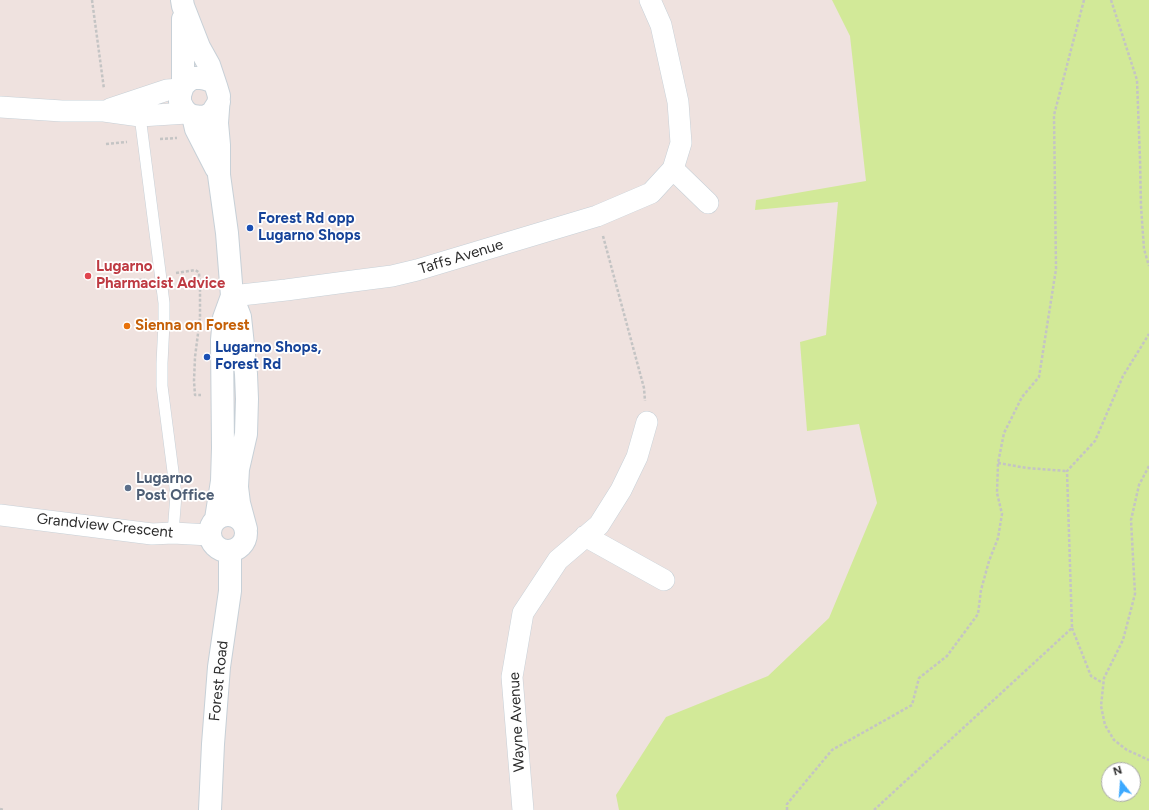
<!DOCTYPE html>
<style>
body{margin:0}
#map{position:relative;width:1149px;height:810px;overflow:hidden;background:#efe2df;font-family:Figtree,sans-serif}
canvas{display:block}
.north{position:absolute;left:1101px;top:762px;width:40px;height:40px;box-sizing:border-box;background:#fff;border:1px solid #ababab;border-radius:50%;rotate:343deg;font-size:11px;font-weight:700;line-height:16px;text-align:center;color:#2d2d2d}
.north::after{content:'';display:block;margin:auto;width:14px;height:18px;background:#3ca9ff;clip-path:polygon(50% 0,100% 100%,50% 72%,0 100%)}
</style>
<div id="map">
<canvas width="1149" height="810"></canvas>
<div class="north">N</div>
</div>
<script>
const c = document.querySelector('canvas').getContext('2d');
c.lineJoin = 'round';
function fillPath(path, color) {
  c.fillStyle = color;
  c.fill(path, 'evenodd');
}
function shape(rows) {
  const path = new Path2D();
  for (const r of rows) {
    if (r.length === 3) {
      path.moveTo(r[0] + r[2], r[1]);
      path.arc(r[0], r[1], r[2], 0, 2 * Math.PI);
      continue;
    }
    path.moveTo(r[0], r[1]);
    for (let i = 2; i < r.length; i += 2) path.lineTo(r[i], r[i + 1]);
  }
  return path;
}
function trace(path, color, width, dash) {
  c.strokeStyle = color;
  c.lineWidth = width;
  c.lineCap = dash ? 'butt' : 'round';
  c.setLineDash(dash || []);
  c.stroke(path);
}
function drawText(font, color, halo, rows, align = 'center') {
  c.font = font + ' Figtree,sans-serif';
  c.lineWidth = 3.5;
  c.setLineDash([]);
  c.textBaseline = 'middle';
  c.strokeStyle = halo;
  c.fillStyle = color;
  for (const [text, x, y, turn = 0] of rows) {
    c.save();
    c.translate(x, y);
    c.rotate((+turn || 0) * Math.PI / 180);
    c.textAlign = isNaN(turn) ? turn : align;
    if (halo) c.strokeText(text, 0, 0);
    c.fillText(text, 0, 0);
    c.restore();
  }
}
fillPath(shape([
 [832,0,1149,0,1149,810,619,810,616,795,666,717,768,676,829,618,877,503,859,424,807,431,800,342,826,335,838,202,755,210,756,200,866,181,850,36],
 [1109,770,1133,770,1133,794,1109,794]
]), '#d2e998');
const service = shape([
 [140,116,164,303,164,323,162,363,162,386,176,495,173,533]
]);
const minor = shape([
 [0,107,62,111,104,111,140,116,187,113],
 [110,109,167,90,181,89],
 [673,169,708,203],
 [232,296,286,290,353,281,392,276,417,270,597,216,651,193,673,169,681,143,678,102,661,25,650,0],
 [0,515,152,534,173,533,210,535],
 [585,536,664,580],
 [523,810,512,677,523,613,558,560,599,525,621,490,637,457,647,422]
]);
const tertiary = shape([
 [182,0,183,6,199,47,209,65,216,86],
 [183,19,183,86],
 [219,102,212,113,206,116,200,117,193,116,187,113,183,108,180,102,180,95,183,86,188,81,193,78,200,78,206,79,212,81,216,86,219,96,217,123,219,145,219,175,227,233,232,296,240,317,246,374,247,399,246,434,238,469,237,487,239,503,246,529],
 [193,116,196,129,216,168],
 [228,533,18],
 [216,519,222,481,223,448,222,340,224,318,232,296],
 [210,810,213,744,219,667,230,591,230,551]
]);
trace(service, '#c7d0d7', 12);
trace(minor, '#c7d0d7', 22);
trace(tertiary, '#c7d0d7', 24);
trace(shape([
 [92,0,104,89],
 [1111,0,1137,80,1140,159,1141,206,1144,249,1149,266],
 [160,139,177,138],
 [106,144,127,142],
 [603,236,644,388,645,401],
 [176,273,195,270,197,271,199,273,200,287,200,318,195,357,194,381,195,395,201,395],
 [124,283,145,279],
 [998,463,1027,468,1067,471],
 [1149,466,1139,485,1131,520,1135,594,1123,640,1104,678,1101,706,1105,725,1114,740,1127,750,1149,760],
 [1072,628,1091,676,1103,683],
 [0,809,4,810],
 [787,810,787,804,832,750,912,705,919,678,947,656,978,614,981,590,989,561,998,538,1002,514,997,493,998,463,1004,433,1022,397,1039,377,1056,269,1054,115,1084,0],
 [874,810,1072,628,1067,471,1095,441,1123,376,1149,334]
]), '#c4c4c4', 2.5, [3, 2]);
trace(service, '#fff', 11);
trace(minor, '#fff', 21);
trace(tertiary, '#fff', 22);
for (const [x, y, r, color] of [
 [250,228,4,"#1a4fb4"],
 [88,276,4,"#e0444e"],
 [127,326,4,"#e8710a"],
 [207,357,4,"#1a4fb4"],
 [128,488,4,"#5c6f8a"]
]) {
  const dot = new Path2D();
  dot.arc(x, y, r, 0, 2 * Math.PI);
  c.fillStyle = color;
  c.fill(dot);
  trace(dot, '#fff', 1.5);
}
drawText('bold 15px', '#164399', '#fff', [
 ["Forest Rd opp",258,219],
 ["Lugarno Shops",258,236],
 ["Lugarno Shops,",215,348],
 ["Forest Rd",215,365]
], 'left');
drawText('15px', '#2d2d2d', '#fff', [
 ["Taffs Avenue",461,257,-17],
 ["Grandview Crescent",105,526,6],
 ["Forest Road",219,681,-84],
 ["Wayne Avenue",517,722,-93]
]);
drawText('bold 15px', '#be3a42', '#fff', [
 ["Lugarno",96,267],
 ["Pharmacist Advice",96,284]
], 'left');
drawText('bold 15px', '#c56008', '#fff', [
 ["Sienna on Forest",135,326]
], 'left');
drawText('bold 15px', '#4e5e75', '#fff', [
 ["Lugarno",136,479],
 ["Post Office",136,496]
], 'left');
</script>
